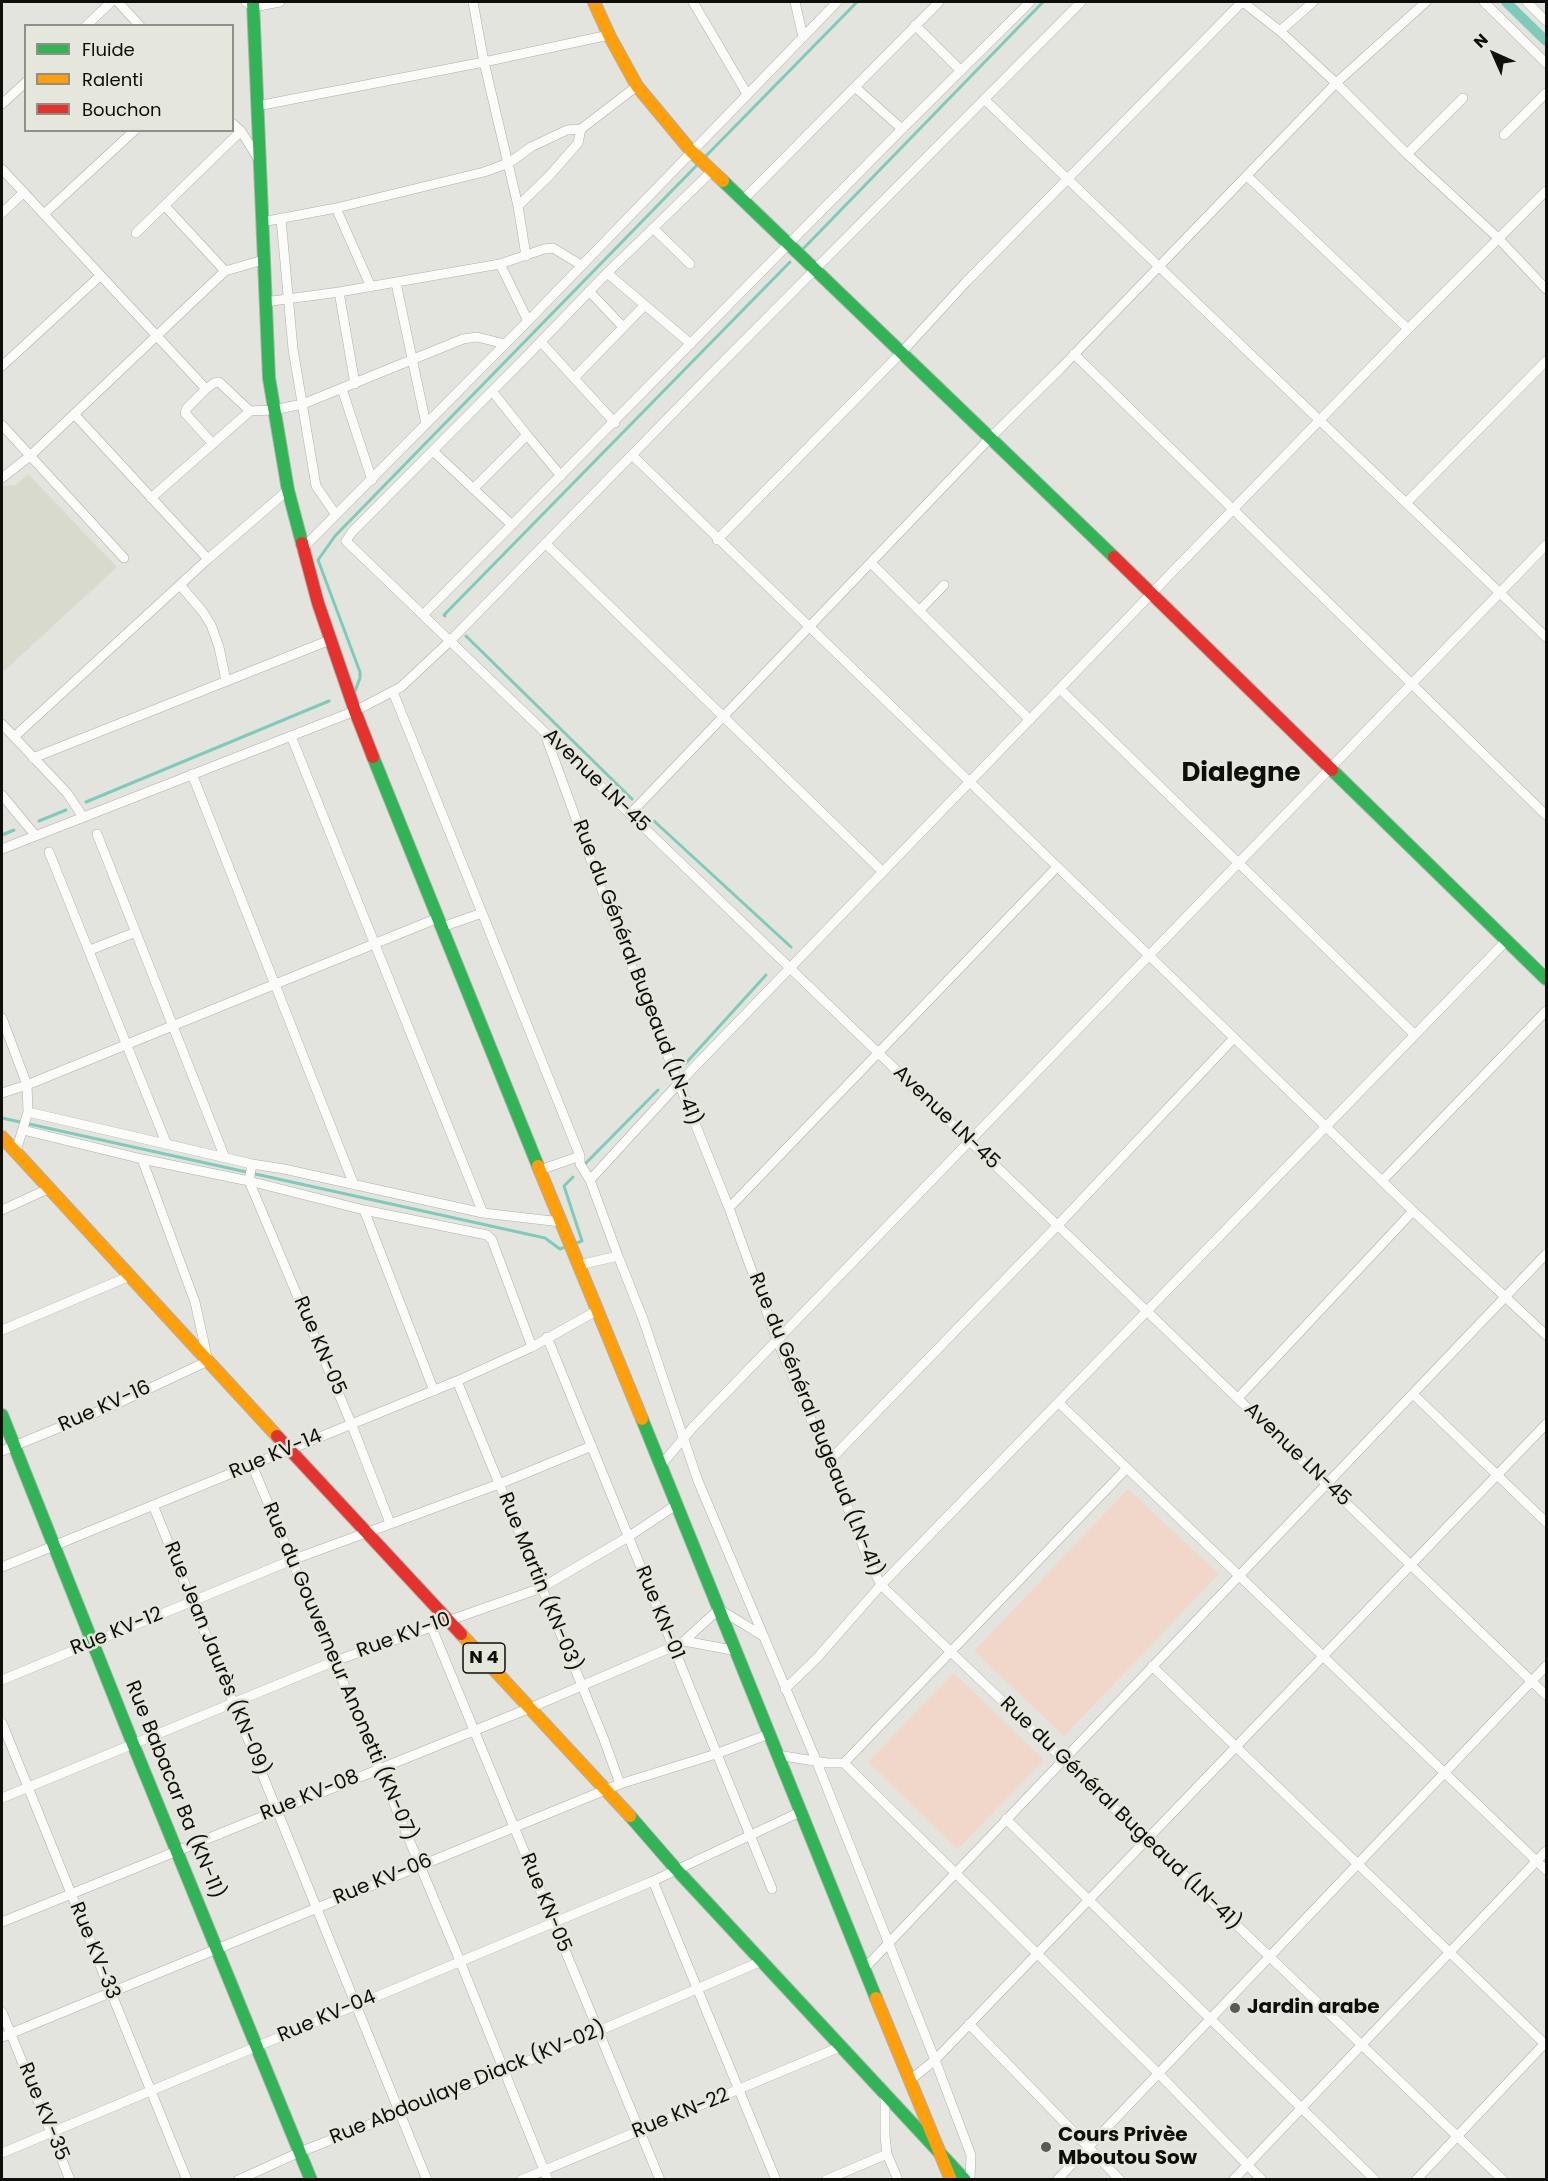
<!DOCTYPE html>
<meta charset="utf-8">
<style>
body{margin:0}
#map{position:relative;width:1548px;height:2181px;overflow:hidden;background:#e4e4df;font-family:Poppins,sans-serif}
canvas{display:block}
.frame{position:absolute;inset:0;border:3px solid #0e0e0a;pointer-events:none}
.legend{position:absolute;left:24px;top:24px;width:210px;height:108px;box-sizing:border-box;background:#e6e7dc;border:2px solid #909088;margin:0;padding:8px 10px;list-style:none;font-size:18px;color:#0e0e0a}
.legend li{display:flex;align-items:center;gap:12px;height:30px}
.legend b{width:30px;border:2px solid #909088}
.north{position:absolute;left:1464px;top:24px;width:60px;height:60px;-webkit-text-stroke:4px #e6e7dc;paint-order:stroke;rotate:315deg;font-size:16px;font-weight:700;line-height:24px;text-align:center;color:#0e0e0a}
.north::after{content:'';display:block;margin:auto;width:21px;height:27px;background:#0e0e0a;clip-path:polygon(50% 0,100% 100%,50% 72%,0 100%)}
</style>
<div id="map">
<canvas width="1548" height="2181"></canvas>
<div class="frame"></div>
<ul class="legend">
<li><b style="height:8px;background:#30b455"></b>Fluide</li>
<li><b style="height:8px;background:#ff9f0a"></b>Ralenti</li>
<li><b style="height:8px;background:#e5322d"></b>Bouchon</li>
</ul>
<div class="north">N</div>
</div>
<script>
const c = document.querySelector('canvas').getContext('2d');
c.lineJoin = 'round';
function fillPath(path, color) {
  c.fillStyle = color;
  c.fill(path, 'evenodd');
}
function shape(rows) {
  const path = new Path2D();
  for (const r of rows) {
    path.moveTo(r[0], r[1]);
    for (let i = 2; i < r.length; i += 2) path.lineTo(r[i], r[i + 1]);
  }
  return path;
}
function trace(path, color, width, dash) {
  c.strokeStyle = color;
  c.lineWidth = width;
  c.lineCap = dash ? 'butt' : 'round';
  c.setLineDash(dash || []);
  c.stroke(path);
}
function drawText(font, color, halo, rows, align = 'center') {
  c.font = font + ' Poppins,sans-serif';
  c.lineWidth = 5;
  c.setLineDash([]);
  c.textBaseline = 'middle';
  c.strokeStyle = halo;
  c.fillStyle = color;
  for (const [text, x, y, turn = 0] of rows) {
    c.save();
    c.translate(x, y);
    c.rotate((+turn || 0) * Math.PI / 180);
    c.textAlign = isNaN(turn) ? turn : align;
    if (halo) c.strokeText(text, 0, 0);
    c.fillText(text, 0, 0);
    c.restore();
  }
}
fillPath(shape([
 [28,474,117,567,2,673,2,486,16,485]
]), '#d9dace');
fillPath(shape([
 [1128,1489,1219,1574,1064,1736,974,1651],
 [954,1673,1044,1760,958,1849,868,1762]
]), '#f1d7c9');
trace(shape([
 [704,158,857,2],
 [803,249,1043,2],
 [445,616,444,615,790,262],
 [466,636,632,799],
 [355,691,360,678,360,672,318,560,335,536,699,163],
 [86,802,329,701],
 [39,821,66,810],
 [654,821,791,947],
 [2,835,14,830],
 [686,1063,766,975],
 [2,1118,545,1238,560,1249,568,1246],
 [584,1165,658,1090],
 [573,1177,564,1186,582,1241,574,1244]
]), '#7fcbbb', 3);
trace(shape([
 [1506,2,1546,41]
]), '#7fcbbb', 10);
const street = shape([
 [118,2,140,26],
 [246,2,253,7,280,2],
 [473,2,484,62,518,206,526,256],
 [693,2,747,94],
 [795,2,803,37],
 [1243,2,1280,31,1336,83,1407,154,1498,238,1546,289],
 [1484,2,1546,63],
 [1527,2,1546,21],
 [915,25,961,71],
 [86,26,111,2],
 [1280,31,1313,2],
 [855,87,902,129],
 [984,99,1546,637],
 [2,104,26,82],
 [257,106,484,62,609,35],
 [232,123,241,131,259,160],
 [1504,135,1546,93],
 [1407,154,1463,98],
 [2,169,206,389],
 [712,171,607,273,522,361,352,532,346,541,1546,1695],
 [1247,176,1408,329],
 [743,200,939,2],
 [518,206,550,175,578,143,581,129],
 [166,207,225,271],
 [336,208,371,287],
 [2,213,24,192],
 [44,214,135,130],
 [281,219,293,349,316,486,336,515],
 [262,222,336,208,484,172,509,163,531,147,567,130,581,129,637,86],
 [653,228,690,264],
 [136,233,241,131],
 [500,264,528,321],
 [607,273,691,344],
 [396,283,426,424],
 [589,291,623,327],
 [339,292,355,384],
 [265,302,339,292,500,264,544,249,553,248,581,265],
 [541,342,615,423],
 [1074,354,1546,815],
 [2,366,100,276],
 [574,378,645,305],
 [342,389,372,480],
 [74,414,208,559],
 [2,425,124,558],
 [527,435,561,476],
 [213,444,185,413,187,408,206,389,214,383,219,382,250,411],
 [433,451,512,525],
 [632,455,1413,1211,1546,1335],
 [2,478,30,456,225,271,263,260],
 [473,489,527,435,492,391],
 [151,498,250,411,273,410,303,404,463,339,477,337,505,344],
 [1406,503,1546,361],
 [717,540,901,353,966,282,1242,2],
 [545,543,883,872],
 [302,549,528,321,837,2],
 [871,563,1030,720],
 [180,585,203,612,211,625,219,647,226,681],
 [920,610,944,585],
 [423,615,902,129,1030,2],
 [1060,689,1415,1035],
 [393,692,580,1156],
 [2,724,67,793,83,817],
 [545,734,610,912,729,1208,777,1340,829,1461,869,1561,881,1585,1503,2180],
 [291,736,483,1213],
 [14,737,208,559,288,490],
 [33,758,330,640],
 [192,774,354,1185],
 [2,795,35,835],
 [630,814,990,438,1060,369,1336,83,1426,2],
 [97,834,225,1158],
 [2,849,355,711,401,687,450,641,716,369,1081,2],
 [49,852,167,1145],
 [442,927,482,913],
 [90,950,136,932],
 [2,1018,27,1085,28,1112,16,1151],
 [2,1093,27,1085,438,918],
 [28,1112,252,1164,284,1169,483,1213,561,1222],
 [23,1130,142,1159,249,1181,364,1210,487,1235,492,1240,532,1347],
 [252,1164,249,1181,351,1423,390,1523],
 [540,1170,580,1156,580,1164,590,1180,618,1256],
 [590,1180,678,1084,1151,594,1408,329,1546,191],
 [1382,1181,1546,1011],
 [729,1208,1057,867],
 [2,1210,50,1188],
 [364,1210,434,1391],
 [579,1265,618,1256,643,1319,698,1481,816,1760,935,2060,971,2155,970,2180],
 [2,1330,130,1276],
 [547,1337,772,1889],
 [457,1381,603,1737,620,1784],
 [1413,1394,1546,1522],
 [1238,1398,1413,1211],
 [1059,1403,1546,1870],
 [2,1451,114,1405,208,1361,195,1302,142,1159],
 [829,1461,1058,1225,1234,1038],
 [252,1465,460,1961,548,2180],
 [661,1465,694,1426,1546,545],
 [153,1505,427,2180],
 [2,1567,457,1381,532,1347,598,1310],
 [431,1626,660,2180],
 [684,1641,737,1651],
 [1152,1666,1546,2045],
 [2,1680,292,1560,499,1484,592,1446],
 [785,1689,817,1658,881,1585,1507,940],
 [2,1723,187,2180],
 [777,1755,827,1763,844,1763,1127,1468],
 [844,1763,1158,2073,1262,2180],
 [2,1798,335,1661,541,1588,628,1537,676,1505],
 [1006,1819,1375,2180],
 [653,1881,776,2180],
 [2,1922,530,1708,672,1647,684,1641,719,1609,763,1636],
 [864,1969,1546,1254],
 [2,2012,70,2180],
 [969,2024,1120,2180],
 [2,2037,620,1784,716,1754,769,1734],
 [909,2081,935,2060,1546,1424],
 [885,2094,885,2136,887,2154,898,2180],
 [2,2153,653,1881,800,1812],
 [238,2180,300,2152,505,2071,762,1961],
 [521,2180,840,2047],
 [826,2180,887,2154],
 [1057,2180,1546,1666],
 [1233,2180,1546,1851],
 [1416,2180,1546,2042]
]);
const fast = shape([
 [253,2,269,378,288,490,302,543],
 [723,181,1114,557],
 [373,757,538,1166],
 [1332,770,1546,979],
 [2,1415,133,1744,311,2180],
 [642,1419,876,1998],
 [630,1816,676,1869,965,2180]
]);
const slow = shape([
 [594,2,609,35,637,86,691,151,723,181],
 [2,1137,277,1436],
 [538,1166,642,1419],
 [461,1634,630,1816],
 [876,1998,951,2180]
]);
const jam = shape([
 [302,543,318,603,355,711,373,757],
 [1114,557,1332,770],
 [277,1436,461,1634]
]);
trace(street, '#aeafaa', 10);
trace(fast, '#aeafaa', 14);
trace(slow, '#aeafaa', 14);
trace(jam, '#aeafaa', 14);
trace(street, '#fbfbfa', 9);
trace(fast, '#30b455', 12);
trace(slow, '#ff9f0a', 12);
trace(jam, '#e5322d', 12);
for (const [x, y, r, color] of [
 [1235,2008,6,"#595955"],
 [1046,2147,6,"#595955"]
]) {
  const dot = new Path2D();
  dot.arc(x, y, r, 0, 2 * Math.PI);
  c.fillStyle = color;
  c.fill(dot);
  trace(dot, '#e6e7dc', 2);
}
for (const [x, y, w] of [
 [484,1658,42]
]) {
  const box = new Path2D();
  box.roundRect(x - w / 2, y - 15, w, 30, 4.5);
  c.fillStyle = '#e6e7dc';
  c.fill(box);
  trace(box, '#0e0e0a', 1.5);
}
drawText('bold 18px', '#0e0e0a', null, [
 ["N 4",484,1658]
]);
drawText('20px', '#0e0e0a', '#e6e7dc', [
 ["Avenue LN-45",596,781,44],
 ["Rue du Général Bugeaud (LN-41)",636,973,69],
 ["Avenue LN-45",946,1118,44],
 ["Rue KN-05",319,1346,67],
 ["Rue KV-16",105,1407,-24],
 ["Rue du Général Bugeaud (LN-41)",815,1425,68],
 ["Rue KV-14",276,1455,-23],
 ["Avenue LN-45",1297,1455,44],
 ["Rue Martin (KN-03)",539,1582,68],
 ["Rue KN-01",659,1613,68],
 ["Rue KV-12",117,1632,-22],
 ["Rue KV-10",404,1636,-20],
 ["Rue Jean Jaurès (KN-09)",216,1659,68],
 ["Rue du Gouverneur Anonetti (KN-07)",339,1672,67],
 ["Rue Babacar Ba (KN-11)",174,1790,68],
 ["Rue KV-08",310,1796,-22],
 ["Rue du Général Bugeaud (LN-41)",1120,1814,44],
 ["Rue KV-06",383,1880,-22],
 ["Rue KN-05",545,1903,68],
 ["Rue KV-33",94,1951,68],
 ["Rue KV-04",327,2017,-23],
 ["Rue Abdoulaye Diack (KV-02)",468,2084,-22],
 ["Rue KV-35",43,2112,68],
 ["Rue KN-22",681,2114,-22]
]);
drawText('bold 20px', '#0e0e0a', '#e6e7dc', [
 ["Jardin arabe",1247,2008],
 ["Cours Privèe",1058,2136],
 ["Mboutou Sow",1058,2159]
], 'left');
drawText('bold 26px', '#0e0e0a', '#e6e7dc', [
 ["Dialegne",1241,774]
]);
</script>
